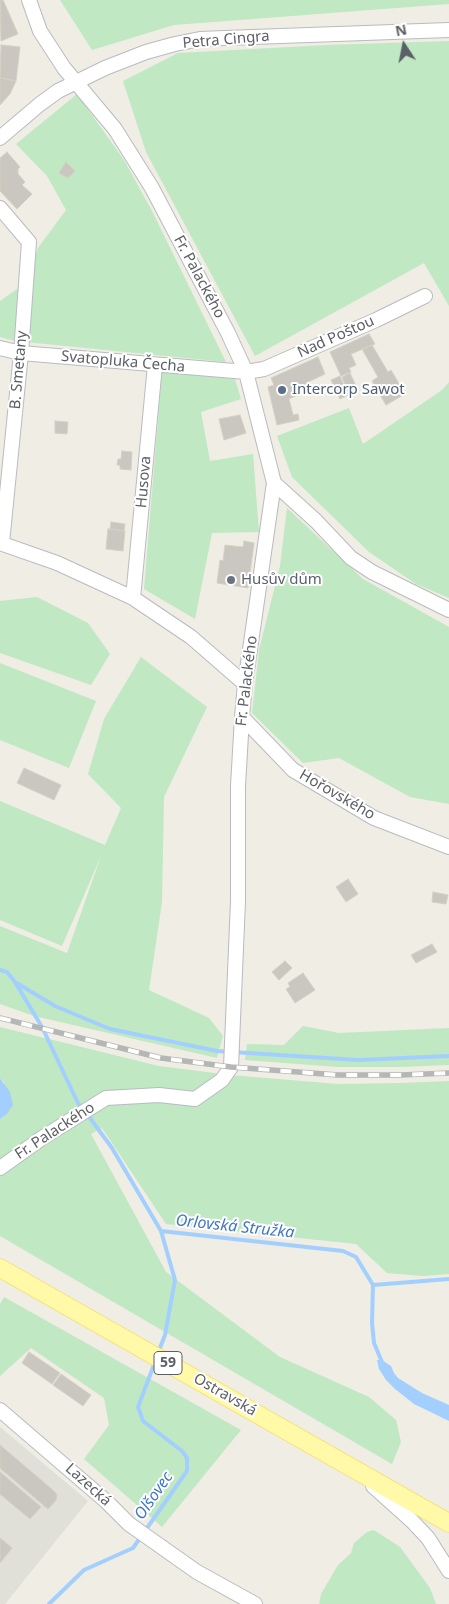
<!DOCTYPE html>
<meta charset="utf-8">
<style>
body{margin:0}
#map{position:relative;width:449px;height:1604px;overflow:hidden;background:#efede4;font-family:"Noto Sans",sans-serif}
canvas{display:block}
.north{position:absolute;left:379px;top:20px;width:50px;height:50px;-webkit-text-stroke:4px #fff;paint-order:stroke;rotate:349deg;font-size:14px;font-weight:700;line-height:20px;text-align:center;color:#5c5f65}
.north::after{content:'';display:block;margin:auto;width:18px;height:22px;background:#5c5f65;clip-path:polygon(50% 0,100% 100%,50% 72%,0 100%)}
</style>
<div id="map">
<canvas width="449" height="1604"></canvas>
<div class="north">N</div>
</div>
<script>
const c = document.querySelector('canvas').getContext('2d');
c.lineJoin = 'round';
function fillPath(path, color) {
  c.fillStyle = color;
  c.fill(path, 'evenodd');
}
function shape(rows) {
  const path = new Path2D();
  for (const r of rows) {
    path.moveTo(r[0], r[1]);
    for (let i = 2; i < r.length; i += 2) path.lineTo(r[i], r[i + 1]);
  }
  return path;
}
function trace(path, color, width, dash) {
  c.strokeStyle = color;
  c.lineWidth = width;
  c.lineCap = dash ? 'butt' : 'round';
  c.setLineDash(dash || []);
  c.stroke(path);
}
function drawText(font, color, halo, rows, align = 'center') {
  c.font = font + ' "Noto Sans",sans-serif';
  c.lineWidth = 4;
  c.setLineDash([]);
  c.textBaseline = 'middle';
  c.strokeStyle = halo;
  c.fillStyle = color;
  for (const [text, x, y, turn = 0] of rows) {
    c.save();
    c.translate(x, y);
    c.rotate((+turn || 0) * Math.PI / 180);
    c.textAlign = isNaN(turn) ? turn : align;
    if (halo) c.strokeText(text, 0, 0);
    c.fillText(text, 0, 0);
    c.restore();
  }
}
fillPath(shape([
 [0,1427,88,1501,5,1604,0,1604]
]), '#e0dfd8');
fillPath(shape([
 [60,0,449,0,449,4,174,25,92,50],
 [449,41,449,306,424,263,255,356,146,152,123,81,178,53,327,45],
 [77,94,124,160,152,211,226,362,15,341,0,337,0,301,27,282,38,248,66,210,47,176,16,144],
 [162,372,235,379,241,399,201,412,210,461,253,454,259,532,212,533,195,619,144,589],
 [449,382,449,598,416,584,369,552,292,477,277,436,349,408,363,444,442,390],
 [287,508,363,579,449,627,449,804,410,797,339,758,303,763,252,713,259,650,280,566],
 [37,597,88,623,110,654,91,685,0,653,0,601],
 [141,657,207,707,164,797,162,902,149,990,209,1018,223,1036,217,1058,34,1016,0,1004,0,926,67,953,101,856,62,946,0,920,0,801,105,845,121,808,88,774,104,719],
 [0,663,96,701,69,768,0,740],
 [303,1026,339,1033,449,1028,449,1065,401,1067,338,1067,245,1060,247,1044,284,1045],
 [0,1027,159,1066,230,1075,338,1084,401,1083,449,1081,449,1274,423,1276,387,1273,356,1244,166,1224,102,1128,91,1134,166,1272,280,1357,369,1397,396,1420,401,1442,392,1464,0,1236,0,1119,7,1114,4,1082,0,1078],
 [4,1297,241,1430,162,1527,84,1459,109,1425,104,1398,31,1348,0,1376,0,1304],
 [374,1530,400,1547,430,1588,436,1604,319,1604,321,1594,338,1565,351,1553,354,1543,367,1532]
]), '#bfe8c3');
fillPath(shape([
 [0,1078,10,1092,13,1105,7,1114,0,1119],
 [377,1360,382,1360,391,1366,394,1373,398,1378,422,1393,449,1405,449,1421,414,1404,395,1389,386,1380,379,1369]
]), '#a3cfff');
trace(shape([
 [0,970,7,972,15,982,42,1027,77,1101,82,1109],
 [15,982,55,1006,110,1029,217,1051,358,1060,449,1056],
 [87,1114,112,1148,161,1231,343,1251,356,1257,373,1285,372,1323,374,1343,382,1362],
 [373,1285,449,1279],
 [158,1353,165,1335,175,1280,161,1231],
 [49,1604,84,1570,133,1548,187,1471,187,1458,182,1451,143,1421,138,1407,155,1362]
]), '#a3cfff', 4);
const building = shape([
 [0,0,3,0,18,34,1,41,0,0],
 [1,45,20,47,16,81,0,78,1,45],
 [0,78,16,81,10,94,0,105,0,78],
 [7,152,20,167,18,169,18,174,25,182,22,185,32,194,17,209,0,191,0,158,7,152],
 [66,162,75,171,68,178,59,173,66,162],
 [369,334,375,344,351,354,356,365,349,368,351,372,341,376,330,352,369,334],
 [372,345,388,372,391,370,405,394,386,405,372,381,378,377,362,349,372,345],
 [318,357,325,374,308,382,311,389,289,399,293,415,298,414,299,420,277,425,268,387,274,385,271,378,318,357],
 [350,373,357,388,348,392,342,377,350,373],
 [340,376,348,395,340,399,331,380,340,376],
 [240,415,246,433,224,440,219,419,240,415],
 [55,421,68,422,67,434,55,433,55,421],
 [122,451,132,452,131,470,120,469,120,465,117,465,118,459,121,459,122,451],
 [111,522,125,524,124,531,110,529,111,522],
 [108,529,125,531,123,551,106,549,108,529],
 [244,541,254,543,248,588,217,583,220,560,223,561,225,545,243,547,244,541],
 [24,768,61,785,54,800,17,783,24,768],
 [348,879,358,894,346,902,336,887,348,879],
 [433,892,448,895,446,904,432,902,433,892],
 [432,944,437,952,416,963,411,955,432,944],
 [285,961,292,968,279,980,272,972,285,961],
 [303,973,315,990,295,1003,286,989,290,987,288,983,303,973],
 [29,1352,60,1373,52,1384,22,1363,29,1352],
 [61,1374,91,1395,83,1406,53,1385,61,1374],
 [0,1445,54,1491,57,1495,56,1500,48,1509,0,1468,0,1445],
 [0,1472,41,1507,30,1519,0,1494,0,1472],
 [0,1538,12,1548,0,1563,0,1538]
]);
fillPath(building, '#cac7c1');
trace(building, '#d4d0c2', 1);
const minor = shape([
 [0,138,40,104,58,91,105,68,146,52,175,44,200,39,225,38,449,30],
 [0,208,29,242,21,353,2,543],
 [0,348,21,353,246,372,264,369,376,320,425,296],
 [274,483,316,521,351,558,372,572,449,610],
 [0,543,57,563,133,598,191,637,245,684],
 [133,598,155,365],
 [242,717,293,770,374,818,449,847],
 [0,1168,42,1138,106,1098,159,1095,195,1099,222,1080,231,1067,238,901,238,786,242,717,245,684,274,483,246,372,228,333,152,188,115,129,64,68,40,31,29,0],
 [0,1410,107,1502,129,1524,197,1572,255,1604],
 [373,1486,412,1521,428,1538,449,1571]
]);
const major = shape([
 [0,1268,449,1523]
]);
trace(minor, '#b9bbc0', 16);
trace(major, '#f7d955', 19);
trace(minor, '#fff', 14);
trace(major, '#fff9a8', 18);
const rail = shape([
 [0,1018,161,1058,231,1067,338,1075,401,1075,449,1073]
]);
trace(rail, '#b5b6b6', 5.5);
trace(rail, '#fff', 4, [11]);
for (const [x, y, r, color] of [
 [282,390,5,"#5c6f8a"],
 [231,580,5,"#6b7280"]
]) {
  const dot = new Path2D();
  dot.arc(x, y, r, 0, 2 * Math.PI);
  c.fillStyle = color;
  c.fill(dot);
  trace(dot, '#fff', 2);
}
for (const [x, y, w] of [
 [168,1363,28]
]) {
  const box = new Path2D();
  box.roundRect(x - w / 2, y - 11.5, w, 23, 4);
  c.fillStyle = '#fff';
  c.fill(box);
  trace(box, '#5c5f65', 1);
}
drawText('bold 14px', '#5c5f65', null, [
 ["59",168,1363]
]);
drawText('15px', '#5c5f65', '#fff', [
 ["Petra Cingra",226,40,-5],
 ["Fr. Palackého",199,277,62],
 ["Nad Poštou",336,337,-24],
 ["Svatopluka Čecha",123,362,5],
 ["B. Smetany",19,370,-85],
 ["Husova",144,482,-85],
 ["Fr. Palackého",247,681,-83],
 ["Hořovského",337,795,30],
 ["Fr. Palackého",55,1131,-33],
 ["Ostravská",225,1395,30],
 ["Lazecká",88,1485,42]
]);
drawText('15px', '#4e5e75', '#fff', [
 ["Intercorp Sawot",292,390]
], 'left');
drawText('15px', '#5b616d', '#fff', [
 ["Husův dům",241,580]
], 'left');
drawText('italic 16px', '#4176c8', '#fff', [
 ["Orlovská Stružka",235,1227,6],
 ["Olšovec",154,1496,-55]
]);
</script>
